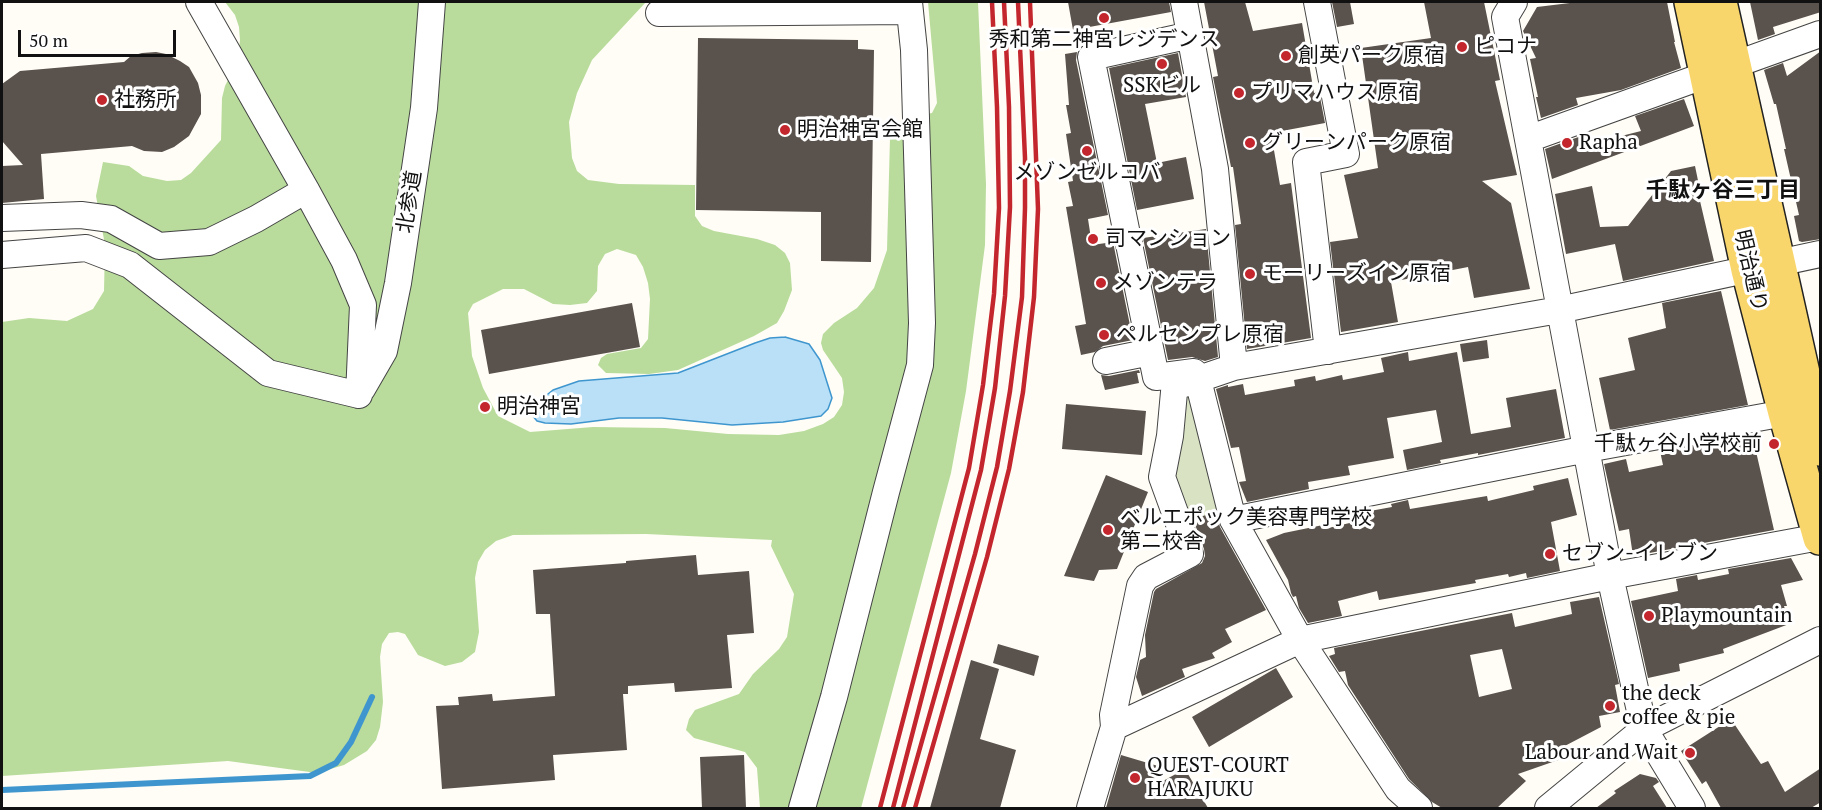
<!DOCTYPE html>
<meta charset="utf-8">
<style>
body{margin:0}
#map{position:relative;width:1822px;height:810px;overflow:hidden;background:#fffdf5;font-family:"PT Serif",serif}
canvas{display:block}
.frame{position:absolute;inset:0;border:3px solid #111;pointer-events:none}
.scale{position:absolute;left:18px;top:30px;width:158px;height:27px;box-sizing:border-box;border:3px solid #111;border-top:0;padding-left:8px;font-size:18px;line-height:21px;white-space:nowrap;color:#111;-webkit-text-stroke:4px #fff;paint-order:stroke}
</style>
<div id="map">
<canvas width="1822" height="810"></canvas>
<div class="frame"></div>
<div class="scale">50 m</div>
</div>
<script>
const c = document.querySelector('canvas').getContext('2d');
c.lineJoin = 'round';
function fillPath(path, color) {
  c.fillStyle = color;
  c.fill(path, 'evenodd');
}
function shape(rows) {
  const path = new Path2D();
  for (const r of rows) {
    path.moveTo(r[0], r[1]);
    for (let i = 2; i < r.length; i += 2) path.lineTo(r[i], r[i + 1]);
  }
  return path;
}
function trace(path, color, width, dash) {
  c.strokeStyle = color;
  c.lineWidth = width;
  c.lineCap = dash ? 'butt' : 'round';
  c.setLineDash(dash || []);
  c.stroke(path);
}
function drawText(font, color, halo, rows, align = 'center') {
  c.font = font + ' "PT Serif","Noto Sans JP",serif';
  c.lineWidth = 6;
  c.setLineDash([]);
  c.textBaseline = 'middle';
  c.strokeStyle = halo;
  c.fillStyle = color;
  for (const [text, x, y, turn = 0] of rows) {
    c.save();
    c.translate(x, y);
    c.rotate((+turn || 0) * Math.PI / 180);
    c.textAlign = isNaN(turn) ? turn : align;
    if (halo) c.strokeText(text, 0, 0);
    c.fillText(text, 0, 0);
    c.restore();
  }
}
fillPath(shape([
 [225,2,646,2,592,60,577,93,569,122,572,158,577,171,588,180,619,184,695,185,695,216,702,226,714,231,757,239,775,245,785,253,790,263,792,290,784,311,777,323,754,336,678,370,649,374,606,373,598,365,601,358,607,354,641,348,648,339,650,299,648,283,643,267,636,255,617,249,605,254,598,266,597,291,587,303,570,305,553,304,524,289,503,289,473,304,468,313,472,356,483,388,498,416,530,432,593,427,665,428,728,434,779,435,804,431,823,424,834,417,842,405,844,392,842,378,823,350,821,343,823,334,834,323,857,308,874,288,887,250,890,138,900,122,910,117,932,113,937,103,928,2,978,2,986,184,985,245,966,391,951,473,861,808,760,808,757,768,745,752,694,738,686,730,689,719,695,710,739,694,753,674,779,649,787,637,794,594,771,546,772,540,646,534,513,535,496,541,485,550,478,562,475,578,479,632,475,652,462,662,445,666,418,655,405,634,398,632,389,633,382,644,380,657,383,702,380,727,376,740,367,751,344,765,317,773,228,761,2,776,2,322,29,318,67,321,93,309,104,291,105,245,96,196,103,162,129,166,143,176,167,181,181,180,191,173,221,140,222,98,225,86,234,68,239,50,240,40,239,27,235,15]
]), '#b9dc9c');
fillPath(shape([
 [1195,389,1224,510,1185,522,1171,485,1182,392]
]), '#d9e3c4');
const water = shape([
 [785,337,809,344,820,360,832,398,828,409,821,416,783,422,732,425,662,418,619,418,571,424,545,423,537,421,532,415,534,405,553,390,579,381,678,373,755,343,770,338,785,337]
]);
fillPath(water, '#b9e0f7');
trace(water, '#3f96cf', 1.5);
trace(shape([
 [2,790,310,776,336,763,351,742,372,697]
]), '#3f96cf', 6);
fillPath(shape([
 [1068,2,1169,2,1171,12,1073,30],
 [1204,2,1245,2,1253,31,1302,23,1314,93,1319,92,1325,123,1271,133,1280,185,1291,183,1311,338,1247,349,1235,225,1241,224,1233,167,1231,167,1213,77,1218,76],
 [1332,2,1350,2,1354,24,1337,27],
 [1424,2,1484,2,1500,80,1495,81,1517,175,1482,181,1511,203,1530,289,1474,298,1468,267,1391,282,1398,322,1341,332,1330,242,1358,238,1344,175,1378,168,1361,48,1431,38],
 [1578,2,1667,2,1675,42,1674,42,1681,68,1621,90,1576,98,1578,105,1541,118,1536,97,1538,97,1530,59,1536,58,1523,31,1537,7],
 [1750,2,1821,2,1821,12,1773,27,1775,34,1758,40],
 [698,38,858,40,858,49,874,50,871,262,821,261,821,212,696,210],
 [1821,51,1821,239,1802,242,1799,241,1794,216,1799,215,1784,149,1786,149,1776,104,1774,104,1764,70,1783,63,1787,76],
 [156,52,166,54,180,61,189,67,198,83,201,95,201,114,189,136,174,147,162,152,144,151,132,146,41,154,44,199,2,203,2,166,23,165,2,141,2,84,20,71,124,62,131,56,142,53],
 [1077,52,1076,60,1108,215,1088,219,1092,245,1113,242,1133,340,1103,346,1095,352,1081,355,1075,326,1086,324,1066,207,1073,206,1068,182,1073,181,1066,134,1071,133,1066,105,1069,105,1065,54],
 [1178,53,1186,97,1145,104,1157,163,1186,157,1194,199,1137,210,1109,68],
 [1684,99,1694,126,1552,179,1545,149,1584,135,1586,145,1641,131,1635,116],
 [1695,166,1702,200,1700,201,1714,261,1623,281,1615,244,1566,254,1555,194,1592,186,1600,227,1628,226,1671,171],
 [1206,229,1218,357,1205,361,1192,357,1168,360,1143,238],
 [1721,291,1748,405,1610,430,1599,378,1635,370,1628,338,1666,328,1662,303],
 [632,303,640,347,489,374,481,330],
 [1487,340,1489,358,1463,362,1460,344],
 [1408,352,1409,361,1457,352,1471,434,1511,427,1506,398,1556,389,1565,438,1478,455,1478,453,1440,460,1441,463,1407,470,1403,450,1442,442,1436,410,1387,418,1394,458,1348,466,1350,475,1308,482,1309,489,1247,502,1239,482,1246,481,1239,447,1231,448,1216,389,1228,385,1228,387,1243,384,1245,395,1295,386,1294,380,1315,376,1316,381,1342,375,1343,380,1384,372,1381,358],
 [1139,370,1140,373,1137,373,1139,383,1105,390,1101,375,1109,376],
 [1066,404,1146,411,1142,455,1062,449],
 [1752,434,1774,530,1633,556,1629,529,1619,531,1604,464,1626,459,1629,472,1663,465,1660,451],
 [1106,475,1148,492,1117,569,1099,570,1094,581,1064,576],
 [1568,478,1577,515,1551,522,1560,571,1527,578,1526,573,1509,577,1508,574,1475,580,1476,583,1379,600,1377,591,1338,601,1342,616,1308,623,1299,608,1296,596,1293,597,1291,593,1288,580,1266,540,1284,533,1323,525,1324,529,1371,518,1370,511,1392,507,1391,504,1408,500,1410,509,1487,496,1488,501,1534,490,1533,486],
 [1216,512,1220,527,1266,610,1225,629,1232,642,1212,653,1215,658,1182,669,1185,677,1142,696,1136,677,1140,660,1146,657,1145,635,1154,592,1156,589,1202,563,1205,556,1204,549,1193,519],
 [696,555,698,575,749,571,754,633,727,635,732,688,675,692,674,683,628,686,628,694,623,694,627,750,553,755,555,780,442,789,436,706,459,705,458,697,492,694,493,701,555,696,550,614,536,614,533,570,626,563,626,561],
 [1791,558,1803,580,1781,585,1787,606,1784,606,1789,624,1723,649,1724,653,1679,664,1680,671,1648,678,1631,601,1678,591,1676,579,1697,575,1698,580,1729,574,1728,569],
 [1599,597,1619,684,1615,685,1620,712,1599,716,1601,727,1559,749,1561,759,1518,774,1526,781,1497,808,1442,808,1432,802,1409,779,1348,685,1345,671,1339,672,1329,656,1335,654,1334,648,1512,613,1515,627,1572,614,1570,602],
 [1502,649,1512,689,1479,697,1470,655],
 [998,644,1039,656,1034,676,993,663],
 [971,660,999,669,980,739,1016,750,1000,808,930,808],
 [1276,668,1293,697,1209,747,1192,717],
 [1731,719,1761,764,1768,761,1785,792,1821,768,1821,802,1811,808,1721,808,1706,781,1702,784,1681,751],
 [744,755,746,808,702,808,700,757],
 [1121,755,1158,766,1152,787,1185,769,1208,808,1106,808],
 [1640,774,1656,778,1659,782,1653,786,1667,808,1596,808,1616,793,1614,791]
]), '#5a524d');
const minor = shape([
 [199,2,306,190,344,260,363,305,359,395],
 [1184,2,1215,169,1234,367],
 [1317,2,1346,154,1306,162,1328,351],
 [1514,2,1505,17,1610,576,1644,729,1692,808],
 [659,13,910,11],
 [1191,35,1091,57,1156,377,1194,372,1198,380,1233,520,1300,640,1398,789,1419,808],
 [1528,139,1820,34],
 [2,218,81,215,111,219,159,246,209,242,256,219,306,190],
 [2,255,86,248,130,265,268,373,359,395],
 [1106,361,1151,352],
 [362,389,384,351,398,283,424,108,432,2],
 [1233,520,1587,449,1785,413],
 [1114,727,1300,640,1610,576,1820,537],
 [802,808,834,697,886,492,920,365,922,323,914,50,909,2],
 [1090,808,1114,727,1113,715,1140,586,1146,577,1190,554,1162,477,1170,436,1174,392,1178,386,1234,367,1559,310,1820,254],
 [1548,808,1644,729,1820,640]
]);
const major = shape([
 [1691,2,1748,270,1785,413,1820,538],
 [1720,2,1820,449]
]);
trace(minor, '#444', 28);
trace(major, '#222', 36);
trace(minor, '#fff', 26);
trace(major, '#f9d66b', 33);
trace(shape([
 [880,808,969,468,983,385,994,294,999,208,997,107,992,2],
 [893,808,981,470,995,388,1005,296,1010,207,1009,107,1004,2],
 [903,808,975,554,997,467,1010,391,1022,297,1025,208,1025,158,1018,2],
 [915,808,987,557,1009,469,1023,392,1034,297,1038,209,1030,2]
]), '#c4262e', 4.5);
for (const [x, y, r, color] of [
 [1104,18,6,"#c4262e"],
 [1462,47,6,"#c4262e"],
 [1286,56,6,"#c4262e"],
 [1162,64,6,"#c4262e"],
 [1239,93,6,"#c4262e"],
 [102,100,6,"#c4262e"],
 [785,130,6,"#c4262e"],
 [1250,143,6,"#c4262e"],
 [1567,143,6,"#c4262e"],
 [1087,151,6,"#c4262e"],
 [1093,239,6,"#c4262e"],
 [1250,274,6,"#c4262e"],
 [1101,283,6,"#c4262e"],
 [1104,335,6,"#c4262e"],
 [485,407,6,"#c4262e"],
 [1774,444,6,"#c4262e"],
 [1108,530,6,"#c4262e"],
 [1550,554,6,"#c4262e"],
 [1649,616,6,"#c4262e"],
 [1610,706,6,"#c4262e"],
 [1690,753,6,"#c4262e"],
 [1135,778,6,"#c4262e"]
]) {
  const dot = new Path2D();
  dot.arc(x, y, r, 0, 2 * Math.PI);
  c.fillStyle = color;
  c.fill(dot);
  trace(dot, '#fff', 2);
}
drawText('21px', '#111', '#fff', [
 ["秀和第二神宮レジデンス",1104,40,"center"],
 ["ピコナ",1474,47],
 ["創英パーク原宿",1298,56],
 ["SSKビル",1162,86,"center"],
 ["プリマハウス原宿",1251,93],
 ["社務所",114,100],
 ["明治神宮会館",797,130],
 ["グリーンパーク原宿",1262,143],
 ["Rapha",1579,143],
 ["メゾンゼルコバ",1087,173,"center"],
 ["司マンション",1105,239],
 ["モーリーズイン原宿",1262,274],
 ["メゾンテラ",1113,283],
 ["ペルセンプレ原宿",1116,335],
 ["明治神宮",497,407],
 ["千駄ヶ谷小学校前",1762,444,"right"],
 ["ベルエポック美容専門学校",1120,518],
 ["第ニ校舎",1120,542],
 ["セブン-イレブン",1562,554],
 ["Playmountain",1661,616],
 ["the deck",1622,694],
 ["coffee & pie",1622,718],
 ["Labour and Wait",1678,753,"right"],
 ["QUEST-COURT",1147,766],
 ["HARAJUKU",1147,790]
], 'left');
drawText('21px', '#111', '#fff', [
 ["北参道",410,202,-81],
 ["明治通り",1750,271,77]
]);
drawText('bold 22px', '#111', '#fff', [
 ["千駄ヶ谷三丁目",1723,191]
]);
</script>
